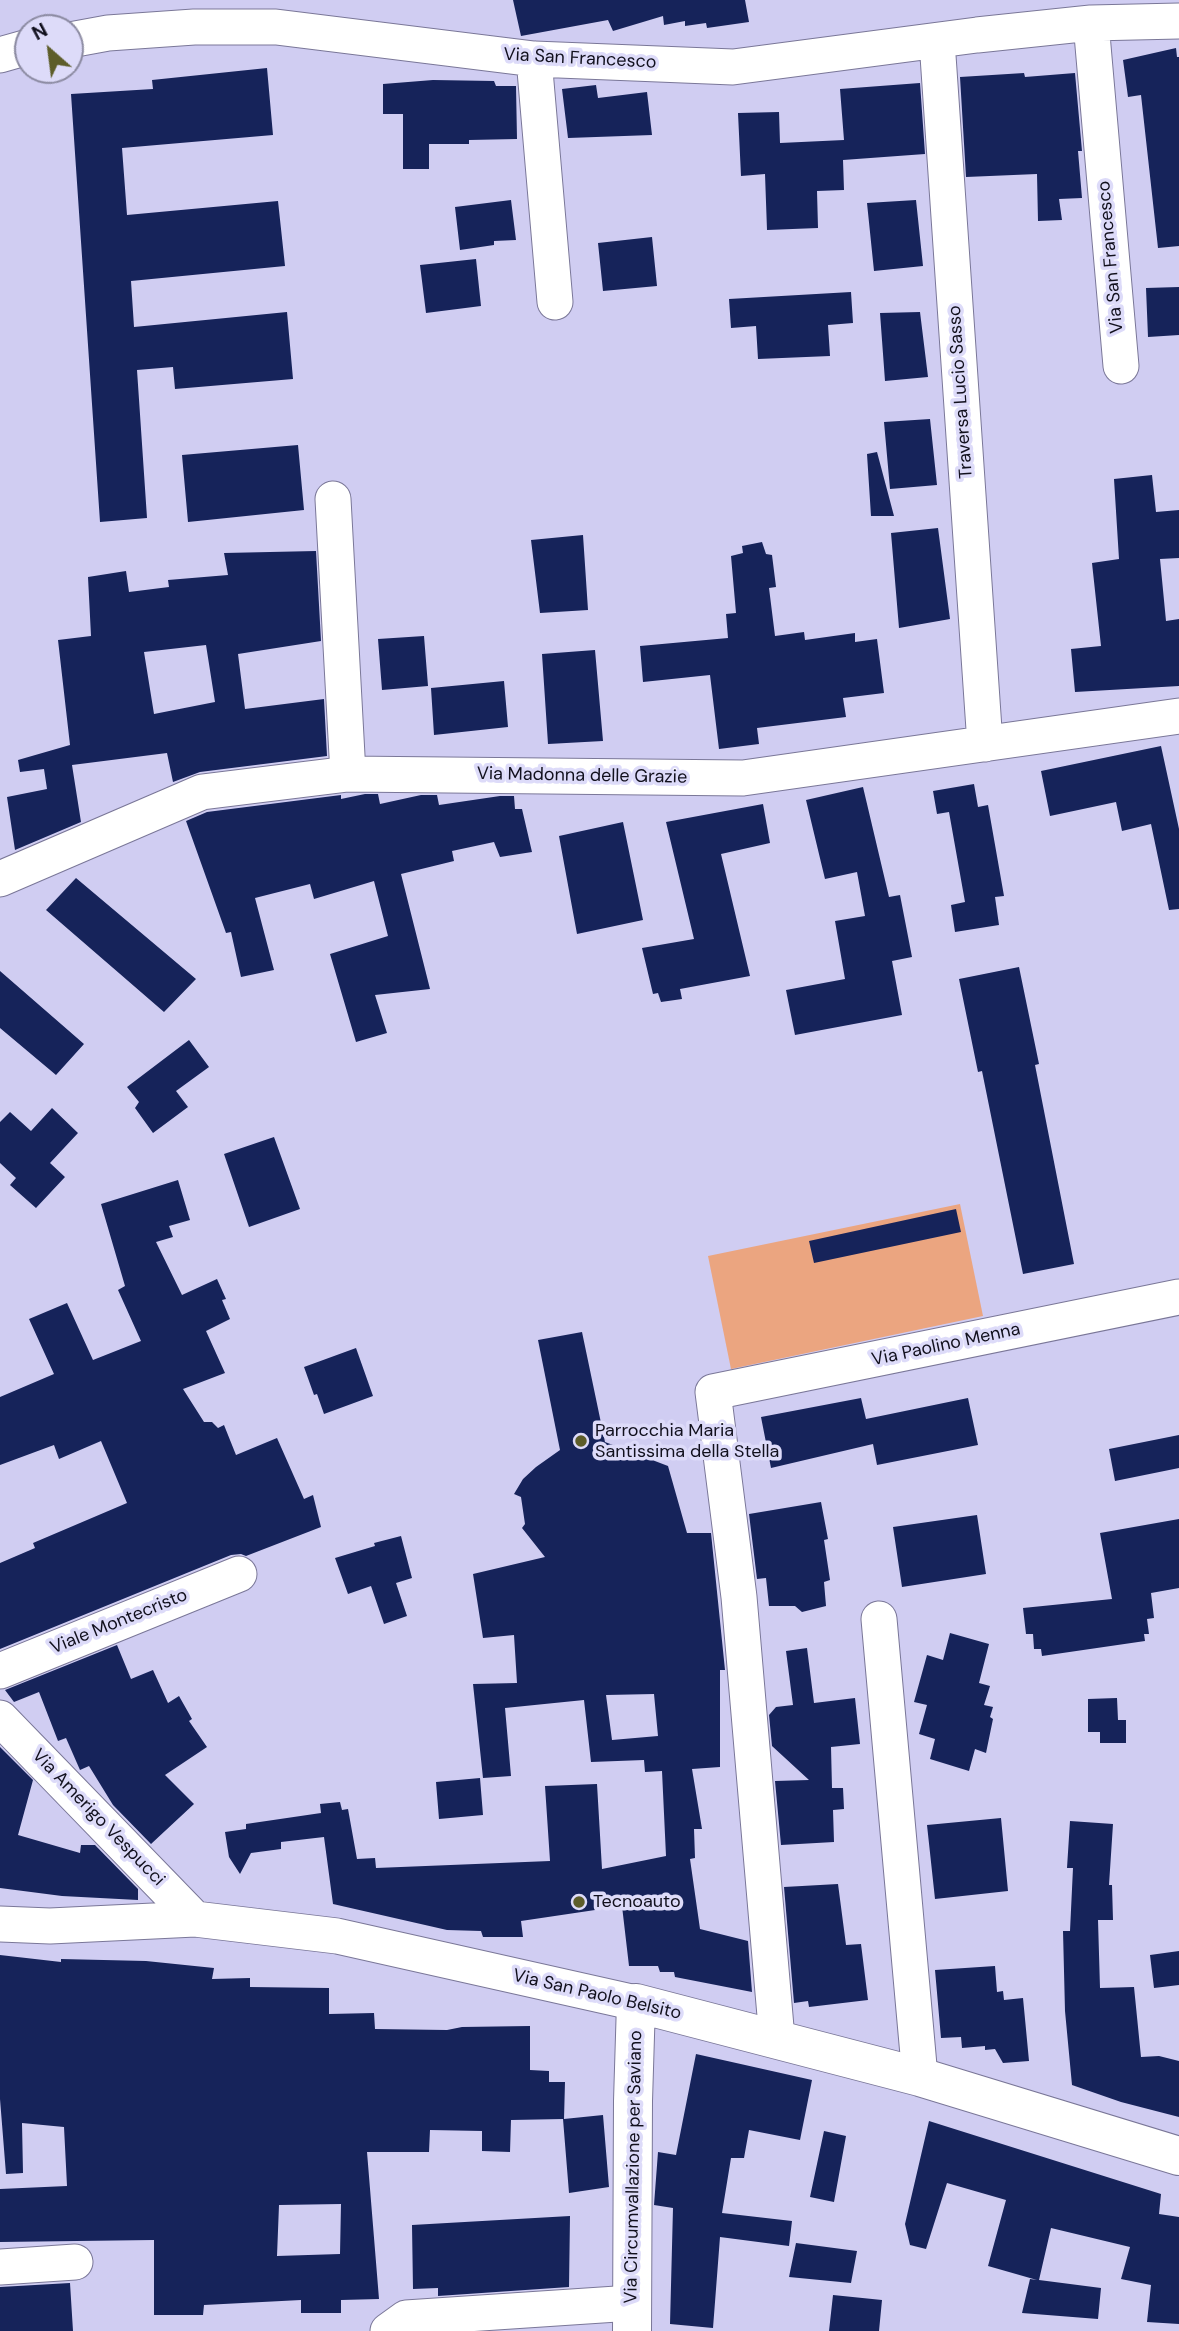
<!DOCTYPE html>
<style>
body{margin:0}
#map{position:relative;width:1179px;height:2331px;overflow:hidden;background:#d0cdf2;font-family:"DM Sans",sans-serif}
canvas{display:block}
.north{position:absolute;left:14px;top:14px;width:70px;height:70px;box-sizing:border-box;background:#dddbf9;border:2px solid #8b8aa1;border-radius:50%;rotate:332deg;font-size:19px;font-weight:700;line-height:28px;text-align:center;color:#11101d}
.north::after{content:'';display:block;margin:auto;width:24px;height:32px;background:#5d5d2a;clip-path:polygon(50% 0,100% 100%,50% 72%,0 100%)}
</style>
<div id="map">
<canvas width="1179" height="2331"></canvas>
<div class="north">N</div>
</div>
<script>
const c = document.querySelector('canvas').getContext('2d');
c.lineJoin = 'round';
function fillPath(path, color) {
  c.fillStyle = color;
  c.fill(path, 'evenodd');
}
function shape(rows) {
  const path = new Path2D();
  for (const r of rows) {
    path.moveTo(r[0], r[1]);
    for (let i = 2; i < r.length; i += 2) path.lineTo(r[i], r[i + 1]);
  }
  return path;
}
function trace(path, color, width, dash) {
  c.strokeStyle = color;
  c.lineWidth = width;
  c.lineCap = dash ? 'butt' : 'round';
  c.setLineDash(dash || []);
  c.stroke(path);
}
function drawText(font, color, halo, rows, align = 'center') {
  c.font = font + ' "DM Sans",sans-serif';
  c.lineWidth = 7;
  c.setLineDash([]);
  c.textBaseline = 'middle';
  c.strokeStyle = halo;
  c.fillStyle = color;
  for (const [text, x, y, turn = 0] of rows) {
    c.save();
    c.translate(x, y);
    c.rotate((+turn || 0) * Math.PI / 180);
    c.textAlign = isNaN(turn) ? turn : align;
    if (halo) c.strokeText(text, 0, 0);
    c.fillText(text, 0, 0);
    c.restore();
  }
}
fillPath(shape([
 [960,1204,983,1316,731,1369,708,1256]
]), '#eba580');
fillPath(shape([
 [513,0,745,0,749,22,707,28,706,23,685,26,685,21,664,25,663,16,613,31,608,20,521,36],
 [1176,48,1177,57,1179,57,1179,246,1158,248,1141,95,1128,97,1123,60],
 [267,68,273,135,122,148,127,215,278,201,285,266,131,281,134,327,287,312,293,379,175,389,173,367,137,370,147,518,100,522,71,94,153,89,152,80],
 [1024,73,1025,77,1075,73,1082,151,1078,151,1082,198,1059,199,1062,220,1038,221,1037,174,966,177,960,77],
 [433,80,494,81,496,86,516,86,517,139,469,140,469,144,429,144,429,169,403,169,403,114,383,114,383,84],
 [920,83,925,154,843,160,844,190,817,191,818,228,767,230,765,174,741,176,738,113,779,112,780,143,844,140,840,89],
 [596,85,598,98,647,92,652,135,568,138,562,89],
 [511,200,516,240,494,241,494,245,460,250,455,207],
 [916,200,923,266,874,271,867,203],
 [652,237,657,286,603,291,598,243],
 [476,259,481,306,426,313,420,265],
 [1179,287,1179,335,1148,337,1146,288],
 [851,292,853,323,828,325,830,356,758,359,756,326,731,328,729,299],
 [920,312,928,377,885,381,880,313],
 [930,419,937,485,890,489,884,422],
 [298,445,304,510,188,522,182,455],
 [877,452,894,516,871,516,867,454],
 [1152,475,1156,512,1179,510,1179,558,1160,559,1166,621,1179,619,1179,686,1075,692,1071,649,1101,646,1092,563,1119,559,1114,479],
 [938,528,950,619,899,628,891,533],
 [583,535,588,610,540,613,531,540],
 [762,542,766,554,772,555,776,587,769,588,775,636,804,632,805,640,855,633,855,642,877,639,884,693,843,698,846,717,757,728,759,744,719,749,710,675,643,682,640,646,728,638,726,614,736,613,731,556,743,553,742,546],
 [316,551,321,641,238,654,245,709,324,699,327,756,200,772,173,782,167,753,72,765,81,822,15,850,7,797,47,789,44,769,20,772,18,760,70,745,58,640,91,636,88,577,126,571,129,592,169,587,168,580,228,575,224,553],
 [206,645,215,702,154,714,144,652],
 [424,636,428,686,382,690,378,639],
 [595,650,603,741,548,744,542,654],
 [504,681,508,727,434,735,431,688],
 [1161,746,1179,829,1179,909,1169,910,1151,824,1122,831,1116,802,1050,816,1041,771],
 [974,784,978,807,988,805,1004,896,995,897,999,925,955,932,951,905,965,902,949,812,937,814,933,791],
 [863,787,889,897,900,895,912,957,892,961,902,1015,795,1035,786,990,845,979,835,921,865,916,857,872,825,879,806,800],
 [365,794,378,794,380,804,421,795,437,795,439,805,500,796,514,796,515,809,522,809,532,852,500,857,494,842,452,851,454,861,401,874,430,989,375,995,387,1033,356,1042,330,954,388,936,374,881,314,899,310,884,255,898,274,970,241,977,231,932,226,933,186,821,207,812,341,795,341,799],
 [763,804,770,843,721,854,750,976,680,989,682,999,661,1002,658,993,653,994,642,948,694,939,666,822],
 [623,822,643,920,577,934,559,836],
 [76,878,196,979,164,1012,46,910],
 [1019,967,1039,1064,1035,1065,1074,1264,1023,1274,982,1071,978,1072,959,979],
 [0,971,84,1044,56,1075,0,1028],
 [189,1040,209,1067,176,1091,188,1107,153,1133,135,1108,139,1102,127,1087],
 [52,1108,78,1133,50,1163,65,1177,36,1208,10,1185,16,1178,0,1163,0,1122,10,1112,31,1131],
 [274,1137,300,1209,249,1227,224,1154],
 [178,1180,190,1220,169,1226,173,1237,156,1242,182,1295,217,1279,226,1299,222,1300,230,1319,206,1331,225,1373,183,1389,204,1422,212,1422,218,1428,224,1425,236,1455,277,1438,304,1499,313,1495,321,1527,246,1556,241,1554,231,1555,0,1649,0,1563,35,1548,33,1543,127,1503,101,1441,59,1459,54,1445,0,1465,0,1397,54,1374,29,1319,67,1303,93,1360,141,1341,118,1290,125,1286,101,1204],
 [956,1209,961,1232,814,1263,809,1241],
 [582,1332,605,1442,668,1466,687,1533,711,1533,725,1670,720,1670,720,1767,692,1769,702,1829,694,1829,695,1858,690,1859,700,1929,748,1941,752,1992,675,1977,674,1972,660,1972,658,1966,629,1966,622,1906,521,1921,523,1937,483,1937,481,1931,447,1930,333,1904,324,1837,281,1842,281,1849,251,1853,240,1874,229,1857,225,1832,246,1829,246,1824,321,1813,320,1804,340,1802,342,1810,348,1809,357,1859,375,1858,376,1868,550,1861,545,1786,597,1784,602,1869,666,1856,662,1771,645,1772,644,1760,591,1762,584,1700,505,1708,511,1776,483,1778,473,1684,517,1683,514,1635,483,1638,473,1574,545,1557,522,1528,525,1524,521,1497,514,1494,523,1479,536,1467,560,1450,538,1340],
 [654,1694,658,1736,612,1740,606,1695],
 [356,1348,373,1396,324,1414,317,1394,314,1395,304,1367],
 [861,1398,866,1419,968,1398,978,1445,877,1465,873,1444,771,1468,761,1417],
 [1179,1435,1179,1468,1115,1481,1109,1449],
 [821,1502,828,1539,824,1540,830,1580,824,1582,826,1606,802,1612,795,1606,769,1606,766,1578,757,1579,749,1514],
 [977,1515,986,1574,902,1587,893,1527],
 [1179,1519,1179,1588,1151,1593,1154,1618,1147,1619,1149,1634,1144,1634,1145,1641,1042,1656,1041,1649,1034,1649,1033,1634,1026,1634,1023,1608,1112,1599,1100,1533],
 [401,1536,412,1578,396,1583,407,1616,384,1624,371,1586,348,1594,335,1558,375,1546,374,1543],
 [950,1633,989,1644,979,1683,990,1686,984,1705,993,1707,990,1717,993,1719,986,1753,975,1749,969,1771,930,1759,935,1739,919,1734,927,1705,914,1702,927,1655,943,1660],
 [117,1645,131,1679,153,1670,168,1703,179,1696,192,1719,189,1721,207,1747,165,1775,194,1804,151,1844,113,1805,89,1766,80,1770,66,1738,58,1741,39,1692,14,1702,5,1690],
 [807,1648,814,1703,855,1698,860,1744,831,1747,832,1788,843,1788,844,1809,833,1810,834,1842,781,1845,775,1781,809,1780,772,1746,769,1715,776,1707,793,1705,786,1651],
 [1117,1698,1118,1720,1126,1720,1126,1743,1100,1743,1100,1732,1088,1732,1088,1699],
 [0,1747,33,1780,18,1835,80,1853,81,1845,95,1845,138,1889,138,1900,62,1896,0,1888],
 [480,1778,483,1815,439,1819,436,1782],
 [1001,1818,1008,1891,935,1899,927,1825],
 [1070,1821,1113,1824,1109,1885,1112,1885,1113,1920,1098,1920,1100,1988,1134,1987,1141,2057,1159,2056,1179,2061,1179,2117,1121,2102,1072,2085,1065,2011,1063,1931,1070,1931,1073,1868,1067,1868],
 [838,1884,846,1945,861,1944,868,2000,809,2007,808,2001,794,2003,784,1887],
 [1179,1951,1179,1985,1154,1988,1150,1955],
 [0,1955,61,1962,61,1959,146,1961,214,1968,212,1979,250,1978,250,1987,329,1988,329,2014,374,2013,375,2029,447,2030,462,2027,530,2026,530,2070,549,2071,549,2082,565,2082,564,2119,603,2115,609,2187,569,2193,563,2119,511,2120,510,2152,482,2151,482,2131,430,2130,429,2152,367,2152,379,2299,341,2300,341,2313,301,2313,301,2300,204,2305,203,2315,154,2315,154,2240,0,2242,0,2189,67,2186,64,2127,22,2123,23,2173,6,2174,0,2099],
 [341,2204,340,2254,277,2256,279,2205],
 [995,1966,997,1992,1003,1991,1004,2000,1023,1998,1029,2061,1003,2063,995,2049,985,2050,985,2046,962,2048,961,2037,941,2038,935,1970],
 [696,2054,812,2080,800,2140,749,2130,744,2158,731,2158,722,2213,792,2221,789,2246,720,2237,713,2328,670,2324,673,2208,654,2205,658,2152,676,2155],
 [929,2121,1161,2194,1159,2214,1179,2217,1179,2324,1147,2322,1151,2285,1121,2279,1130,2247,1051,2228,1039,2280,1101,2288,1098,2319,1022,2313,1030,2279,1037,2280,988,2266,1006,2200,947,2183,926,2249,910,2245,905,2224],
 [824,2131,846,2136,834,2202,810,2197],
 [570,2216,569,2287,438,2296,438,2288,413,2289,412,2225],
 [796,2243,857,2251,851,2283,789,2277],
 [70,2283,73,2331,0,2331,0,2287],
 [833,2295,882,2300,879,2331,829,2331]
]), '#16235a');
const minor = shape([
 [1091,23,1121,366],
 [70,40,108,33,194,27,276,27,534,59,733,67,977,35,1091,23,1179,21],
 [937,41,985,744],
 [0,55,28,47],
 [534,59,555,302],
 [333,499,348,774],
 [0,879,202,792,348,774,743,778,1179,716],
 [879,1619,920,2077],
 [0,1671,239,1574],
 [0,1718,195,1919],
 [0,1924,50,1926,195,1919,337,1936,636,2003],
 [777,2039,739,1597,713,1392,1179,1297],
 [0,2267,75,2262],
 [388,2331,406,2318,632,2303]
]);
const major = shape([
 [632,2331,633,2101,636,2003,920,2077,1179,2156]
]);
trace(minor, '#7a7798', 37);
trace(major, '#7a7798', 40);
trace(minor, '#fff', 35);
trace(major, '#fff', 38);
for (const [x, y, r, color] of [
 [581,1441,7,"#5d5d2a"],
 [579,1902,7,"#5d5d2a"]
]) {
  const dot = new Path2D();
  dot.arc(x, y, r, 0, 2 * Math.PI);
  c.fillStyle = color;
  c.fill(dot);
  trace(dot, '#dddbf9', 2.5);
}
drawText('18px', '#11101d', '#dddbf9', [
 ["Via San Francesco",580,59,3],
 ["Via San Francesco",1111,257,-95],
 ["Traversa Lucio Sasso",961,392,-94],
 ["Via Madonna delle Grazie",582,776,1],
 ["Via Paolino Menna",946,1345,-12],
 ["Viale Montecristo",119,1622,-22],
 ["Via Amerigo Vespucci",98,1818,46],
 ["Via San Paolo Belsito",597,1995,13],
 ["Via Circumvallazione per Saviano",634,2167,-89]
]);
drawText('18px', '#11101d', '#dddbf9', [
 ["Parrocchia Maria",595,1431],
 ["Santissima della Stella",595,1452],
 ["Tecnoauto",593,1902]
], 'left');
</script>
